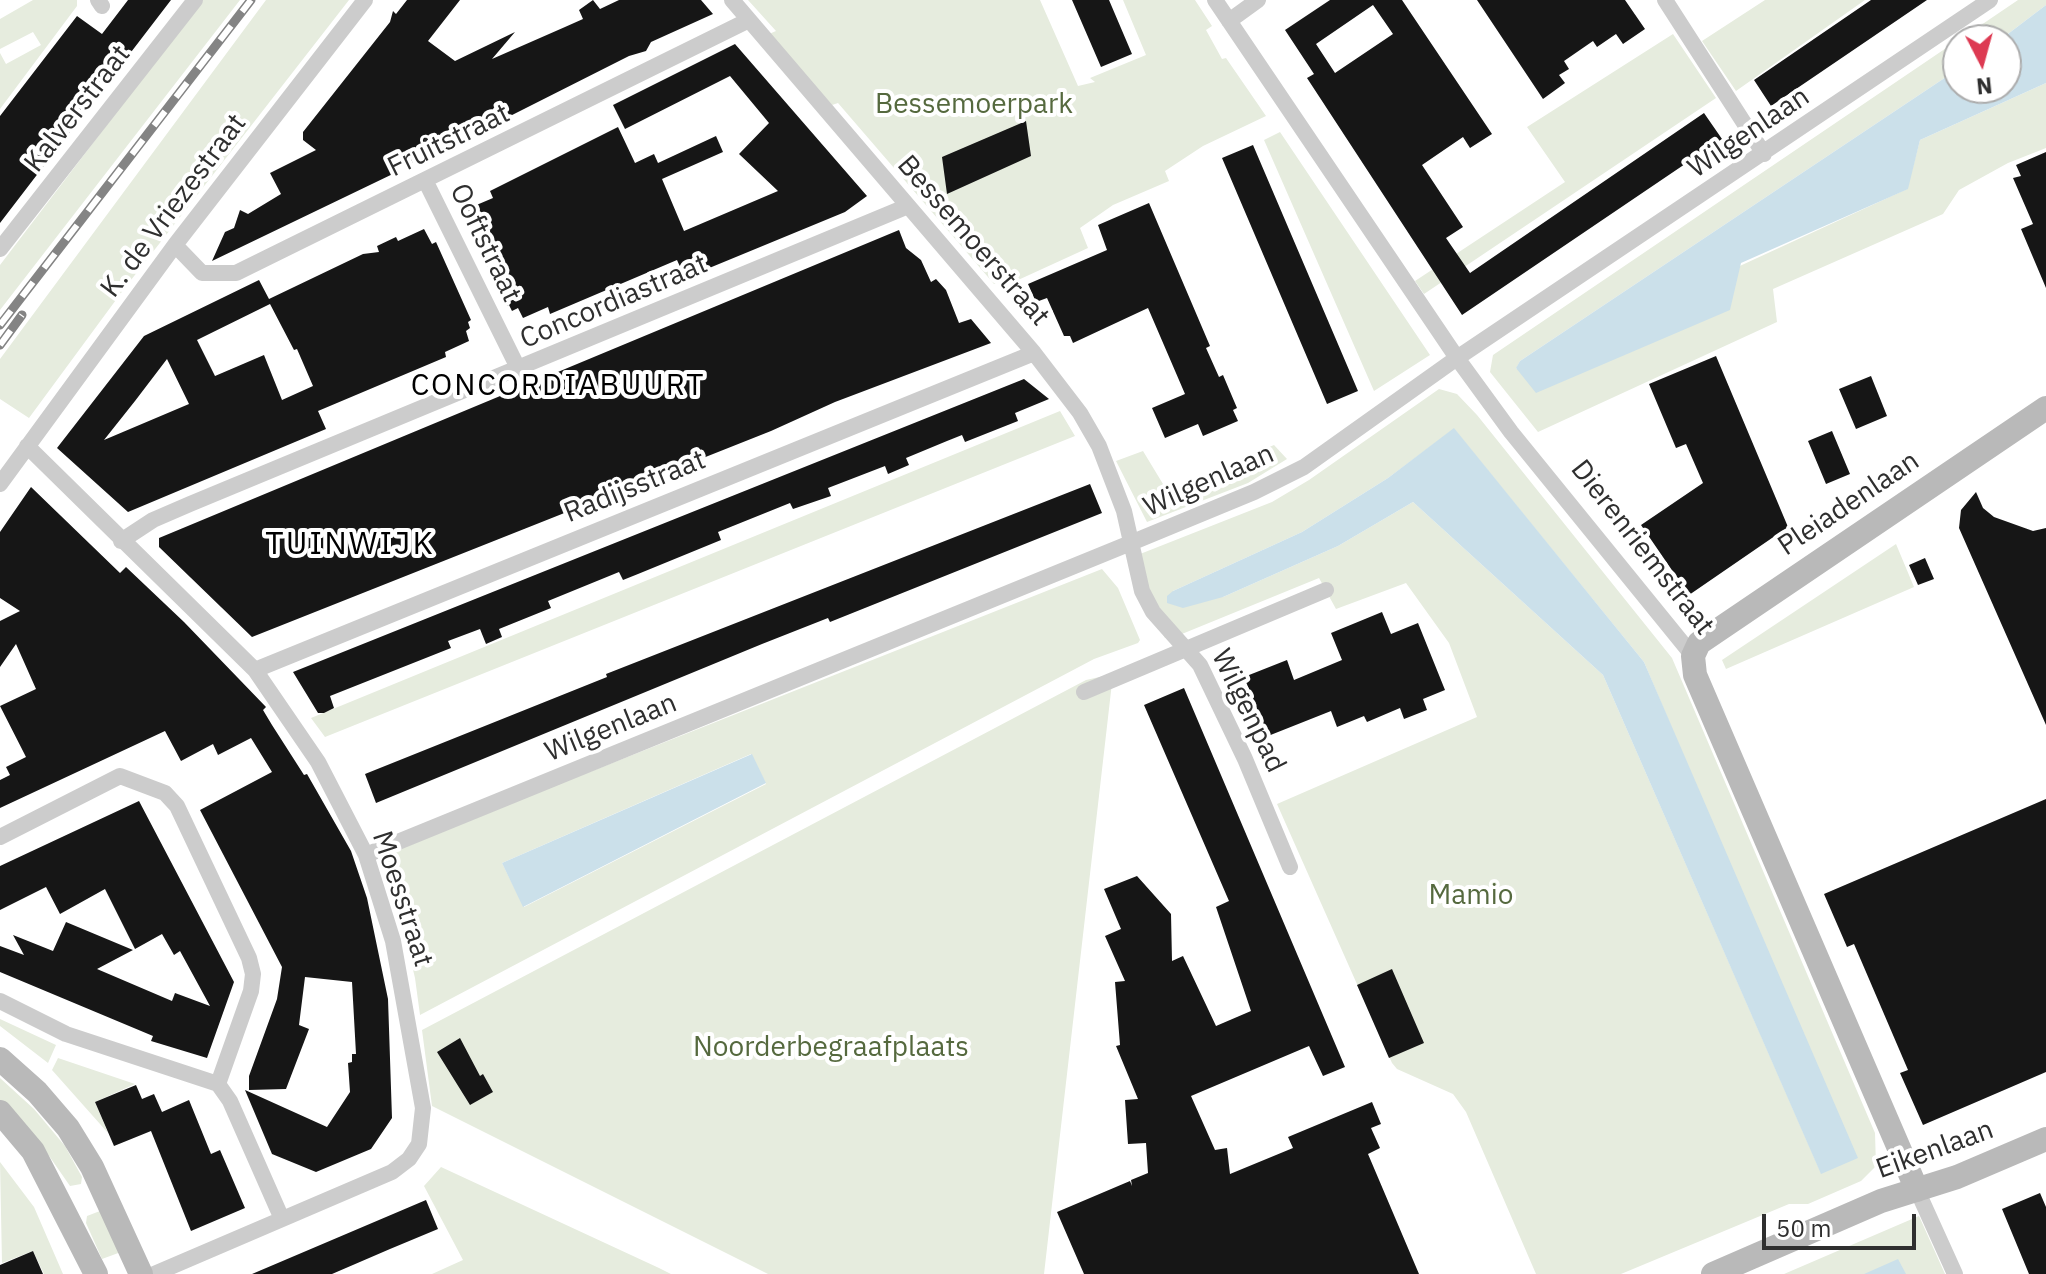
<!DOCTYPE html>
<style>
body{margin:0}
#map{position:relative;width:2046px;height:1274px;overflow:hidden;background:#fff;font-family:"IBM Plex Sans",sans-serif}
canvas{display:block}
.north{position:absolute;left:1942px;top:24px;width:80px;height:80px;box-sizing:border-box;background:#fff;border:2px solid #acacac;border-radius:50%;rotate:174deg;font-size:22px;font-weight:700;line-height:32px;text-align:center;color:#2f2f2f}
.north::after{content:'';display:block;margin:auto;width:28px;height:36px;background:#dd3a52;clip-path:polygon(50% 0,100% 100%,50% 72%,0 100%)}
.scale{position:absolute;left:1762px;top:1214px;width:154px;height:36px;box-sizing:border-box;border:4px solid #2f2f2f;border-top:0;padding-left:10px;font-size:24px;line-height:28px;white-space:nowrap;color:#2f2f2f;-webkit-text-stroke:6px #fff;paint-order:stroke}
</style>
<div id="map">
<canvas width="2046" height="1274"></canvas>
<div class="north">N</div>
<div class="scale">50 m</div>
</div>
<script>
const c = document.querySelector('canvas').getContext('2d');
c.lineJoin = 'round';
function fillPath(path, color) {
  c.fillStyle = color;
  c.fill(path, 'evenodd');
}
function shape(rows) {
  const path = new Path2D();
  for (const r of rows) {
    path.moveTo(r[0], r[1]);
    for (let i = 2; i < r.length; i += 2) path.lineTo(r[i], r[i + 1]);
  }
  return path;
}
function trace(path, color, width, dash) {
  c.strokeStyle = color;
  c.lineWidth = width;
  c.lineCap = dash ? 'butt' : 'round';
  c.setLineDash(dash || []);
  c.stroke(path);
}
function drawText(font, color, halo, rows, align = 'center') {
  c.font = font + ' "IBM Plex Sans",sans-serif';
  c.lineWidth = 8;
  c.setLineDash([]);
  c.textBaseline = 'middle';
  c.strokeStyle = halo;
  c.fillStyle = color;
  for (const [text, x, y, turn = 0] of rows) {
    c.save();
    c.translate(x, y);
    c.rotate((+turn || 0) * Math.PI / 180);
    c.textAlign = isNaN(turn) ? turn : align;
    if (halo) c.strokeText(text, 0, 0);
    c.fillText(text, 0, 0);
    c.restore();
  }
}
fillPath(shape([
 [33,0,77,0,77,6,0,109,0,53,6,64,41,45,33,32,0,49,0,19],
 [202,0,240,0,0,310,0,265],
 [266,0,349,0,124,289,29,418,0,399,0,359],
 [748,0,1040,0,1078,86,1095,82,1090,78,1146,55,1123,0,1195,0,1212,26,1206,30,1222,59,1226,58,1266,116,1203,146,1165,171,1169,181,1113,205,1080,228,1088,248,1005,286,1001,280,994,284,838,103,832,105,769,34,776,31],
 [1765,0,1865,0,1736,91,1702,41],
 [2018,0,2046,0,2046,5,2000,40,1959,40],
 [1673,34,1716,98,1424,294,1415,281,1565,182,1527,127],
 [1958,40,1958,69,1520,361,1516,369,1907,189,1920,140,2046,83,2046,148,2008,163,1959,190,1943,214,1773,289,1777,322,1538,432,1490,372,1493,355],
 [1280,132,1430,355,1374,391,1264,140],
 [1439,389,1457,394,1477,415,1672,658,1875,1133,1876,1166,1861,1181,1808,1204,1789,1204,1621,1274,1536,1274,1466,1112,1453,1094,1397,1069,1392,1063,1277,804,1477,717,1449,643,1406,583,1336,609,1319,578,1177,636,1165,638,1139,585,1135,556,1272,502,1309,480],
 [1454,429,1644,662,1706,809,1821,1173,1603,675,1413,502,1338,546,1223,597,1173,591,1302,532,1388,478],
 [1060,411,1075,436,325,737,311,718],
 [1274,445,1287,459,1248,483,1147,522,1116,461,1143,451,1163,484,1179,486],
 [1896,544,1914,587,1726,669,1722,660],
 [1102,569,1118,588,1140,640,1138,643,1094,659,420,1015,415,978,385,853],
 [751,754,766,784,524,907,502,863],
 [1113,674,1044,1274,768,1274,432,1106,422,1030,1086,680],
 [0,1019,56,1045,48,1063,0,1026],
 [58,1058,135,1084,95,1102,108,1133,52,1070],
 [0,1078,34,1109,65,1146,82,1177,81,1184,70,1186,38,1140,0,1104],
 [0,1162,34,1207,63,1274,44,1274,33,1251,2,1263],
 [441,1167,659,1268,671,1274,432,1274,463,1260,424,1186],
 [100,1211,121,1252,102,1259,86,1223,87,1216],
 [1919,1216,1945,1274,1784,1274]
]), '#e6ecde');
fillPath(shape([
 [2046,5,2046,83,1920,140,1908,189,1741,263,1730,310,1536,393,1516,368,1520,361,1958,69,1958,88,2006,88,2006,40,2000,40],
 [1454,428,1644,662,1858,1158,1821,1174,1603,675,1413,502,1338,546,1223,597,1183,608,1167,603,1167,596,1173,591,1302,532,1388,478],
 [752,754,766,783,523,907,502,863],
 [1898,1259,1906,1274,1864,1274]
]), '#cbe0ea');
fillPath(shape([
 [128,0,171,0,0,223,0,116,77,16,102,34],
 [407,0,460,0,428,41,455,61,515,32,492,59,565,27,583,19,579,10,593,0,600,9,619,0,701,0,713,14,651,42,646,51,629,56,419,162,396,164,399,171,212,261,225,232,234,228,240,210,248,214,281,194,270,173,316,150,303,140,303,132,390,22,393,11,396,14],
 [1072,0,1109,0,1132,54,1101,67],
 [1330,0,1402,0,1492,134,1470,148,1463,137,1422,165,1463,227,1446,238,1470,273,1704,113,1722,139,1462,315,1307,78,1314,74,1285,30],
 [1373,5,1393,34,1335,73,1316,44],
 [1477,0,1625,0,1645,29,1623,44,1616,34,1597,47,1593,41,1564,61,1569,69,1559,75,1565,83,1543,99],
 [1871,0,1927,0,1771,106,1754,80],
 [735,44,867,196,845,212,685,278,677,260,550,314,548,307,523,318,518,308,512,311,509,305,505,306,470,227,474,225,467,209,493,198,490,191,618,127,635,163,654,154,658,163,716,136,723,152,662,179,684,231,778,191,739,154,769,123,730,76,625,129,613,105],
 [1026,121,1031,156,947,194,942,157],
 [1253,145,1358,391,1327,404,1222,158],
 [2046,152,2046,288,2021,229,2033,224,2013,178,2021,176,2016,165],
 [1149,203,1210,346,1206,348,1219,377,1223,375,1237,408,1233,410,1238,421,1203,436,1198,424,1165,438,1152,408,1185,394,1148,308,1073,343,1070,336,1064,336,1047,298,1036,302,1028,284,1107,250,1098,225],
 [424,229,432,244,436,242,471,320,468,322,470,328,466,331,469,341,445,352,446,357,318,411,326,429,128,512,57,448,144,336,259,280,269,299,363,254,379,252,377,246,396,237,398,241],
 [270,304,294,350,297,349,313,386,282,400,264,355,215,376,197,340],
 [167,359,189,404,104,440,135,401],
 [899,230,906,248,921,260,931,282,936,279,946,290,959,323,971,319,991,343,835,402,771,431,252,637,159,547,159,538],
 [1716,356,1788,527,1689,595,1641,525,1703,483,1686,444,1676,448,1649,384],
 [1871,376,1887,416,1856,429,1839,389],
 [1024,379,1049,399,1015,413,1018,421,965,442,962,435,947,441,906,458,909,465,888,474,885,466,828,488,831,496,793,509,790,503,718,532,721,540,638,574,623,580,619,572,548,601,551,608,499,629,502,637,486,644,480,629,448,641,451,648,330,696,334,708,324,713,318,713,293,672],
 [1832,431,1850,474,1826,484,1808,441],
 [1090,484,1102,513,830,622,828,618,762,644,376,803,365,774,607,677,606,674],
 [31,487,120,573,126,567,184,622,266,707,263,710,272,725,304,775,307,774,351,851,367,898,388,999,392,1118,371,1149,316,1172,272,1154,245,1090,327,1127,350,1092,348,1063,352,1062,352,1054,356,1054,352,982,305,977,299,1025,309,1029,286,1089,249,1090,249,1076,277,999,282,967,200,810,272,772,251,738,218,755,213,744,181,761,165,731,0,808,0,780,10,775,6,767,26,757,0,706,36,689,16,644,0,667,0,621,20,611,0,598,0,532],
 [1976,492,1983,508,1994,517,2033,531,2046,528,2046,725,1959,528,1961,510],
 [1925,558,1934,579,1918,585,1909,565],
 [1382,612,1391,634,1418,623,1445,690,1423,699,1427,710,1404,719,1400,708,1367,722,1364,716,1337,727,1331,711,1268,736,1244,677,1287,660,1294,680,1342,660,1331,633],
 [1184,688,1345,1067,1323,1076,1309,1046,1191,1096,1215,1150,1227,1148,1230,1174,1293,1148,1288,1137,1372,1102,1381,1124,1371,1128,1380,1148,1368,1154,1419,1274,1084,1274,1057,1212,1130,1181,1132,1186,1131,1180,1148,1173,1146,1143,1128,1144,1125,1100,1138,1099,1116,1046,1120,1045,1115,982,1125,981,1105,936,1121,929,1104,889,1137,876,1171,914,1172,961,1183,956,1216,1026,1251,1011,1216,907,1229,901,1144,705],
 [2046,799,2046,1072,1923,1125,1900,1073,1908,1070,1854,944,1847,947,1824,894],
 [139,801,234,982,207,1058,151,1041,153,1036,0,972,0,946,24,955,13,935,53,951,66,922,133,950,97,969,172,1001,175,993,210,1006,180,951,174,955,162,934,135,949,105,889,60,914,46,887,0,910,0,866],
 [1392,969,1424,1043,1389,1058,1357,985],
 [460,1038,480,1076,483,1074,493,1092,470,1105,437,1052],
 [136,1085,142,1099,154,1094,162,1112,189,1100,211,1154,220,1150,245,1208,191,1231,151,1131,114,1146,95,1102],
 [2040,1193,2046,1207,2046,1274,2029,1274,2002,1209],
 [426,1200,438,1229,390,1249,332,1274,252,1274],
 [33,1251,43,1274,0,1274,0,1265]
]), '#161616');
trace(shape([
 [98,0,102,6],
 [732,0,1034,353,1080,413,1099,446,1124,511,1142,591,1153,612,1200,665,1245,759,1290,867],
 [1215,0,1457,358,1511,432,1693,656],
 [1665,0,1764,154],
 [1229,21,1258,0],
 [426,182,519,370],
 [175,245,202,273,236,273,749,20],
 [0,249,195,0],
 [27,446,255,670,318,762,366,855,393,941,423,1108,419,1144,409,1159,392,1172,154,1274],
 [0,484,175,245,365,0],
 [121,541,153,520,190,504,908,206],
 [255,670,1034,353],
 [1084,692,1326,590],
 [0,837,120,776,165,793,177,806,249,958,253,974,251,991,218,1084],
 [366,855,1133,542,1254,492,1304,467,1457,358,1990,0],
 [0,1001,66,1034,218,1084],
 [218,1084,230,1101,282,1219],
 [1917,1190,1955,1274]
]), '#ccc', 16);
trace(shape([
 [0,1059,37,1092,68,1128,92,1167,141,1274],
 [0,1112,33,1151,96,1274],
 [1917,1190,1695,675,1693,656,1699,643,2046,408],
 [1713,1274,1881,1201,1957,1177,2046,1139]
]), '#b9b9b9', 24);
const rail = shape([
 [0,325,251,0],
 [0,345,22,315]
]);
trace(rail, '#848484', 9);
trace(rail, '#fff', 6, [18]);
drawText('28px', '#55693e', '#fff', [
 ["Bessemoerpark",974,105],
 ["Mamio",1471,896],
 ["Noorderbegraafplaats",831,1048]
]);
drawText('28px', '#2f2f2f', '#fff', [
 ["Kalverstraat",78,109,-52],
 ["Wilgenlaan",1749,133,-34],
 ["Fruitstraat",449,141,-26],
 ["K. de Vriezestraat",174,206,-53],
 ["Bessemoerstraat",973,241,49],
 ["Ooftstraat",485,243,64],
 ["Concordiastraat",614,302,-23],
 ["Wilgenlaan",1209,481,-24],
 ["Radijsstraat",635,487,-22],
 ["Pleiadenlaan",1849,504,-34],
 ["Dierenriemstraat",1642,548,52],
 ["Wilgenpad",1248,711,64],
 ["Wilgenlaan",611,728,-22],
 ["Moesstraat",402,899,72],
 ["Eikenlaan",1935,1150,-20]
]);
c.letterSpacing = '2px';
drawText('30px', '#000', '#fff', [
 ["CONCORDIABUURT",558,386]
]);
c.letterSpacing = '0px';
c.letterSpacing = '2px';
drawText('32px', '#000', '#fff', [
 ["TUINWIJK",350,545]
]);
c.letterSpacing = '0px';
</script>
